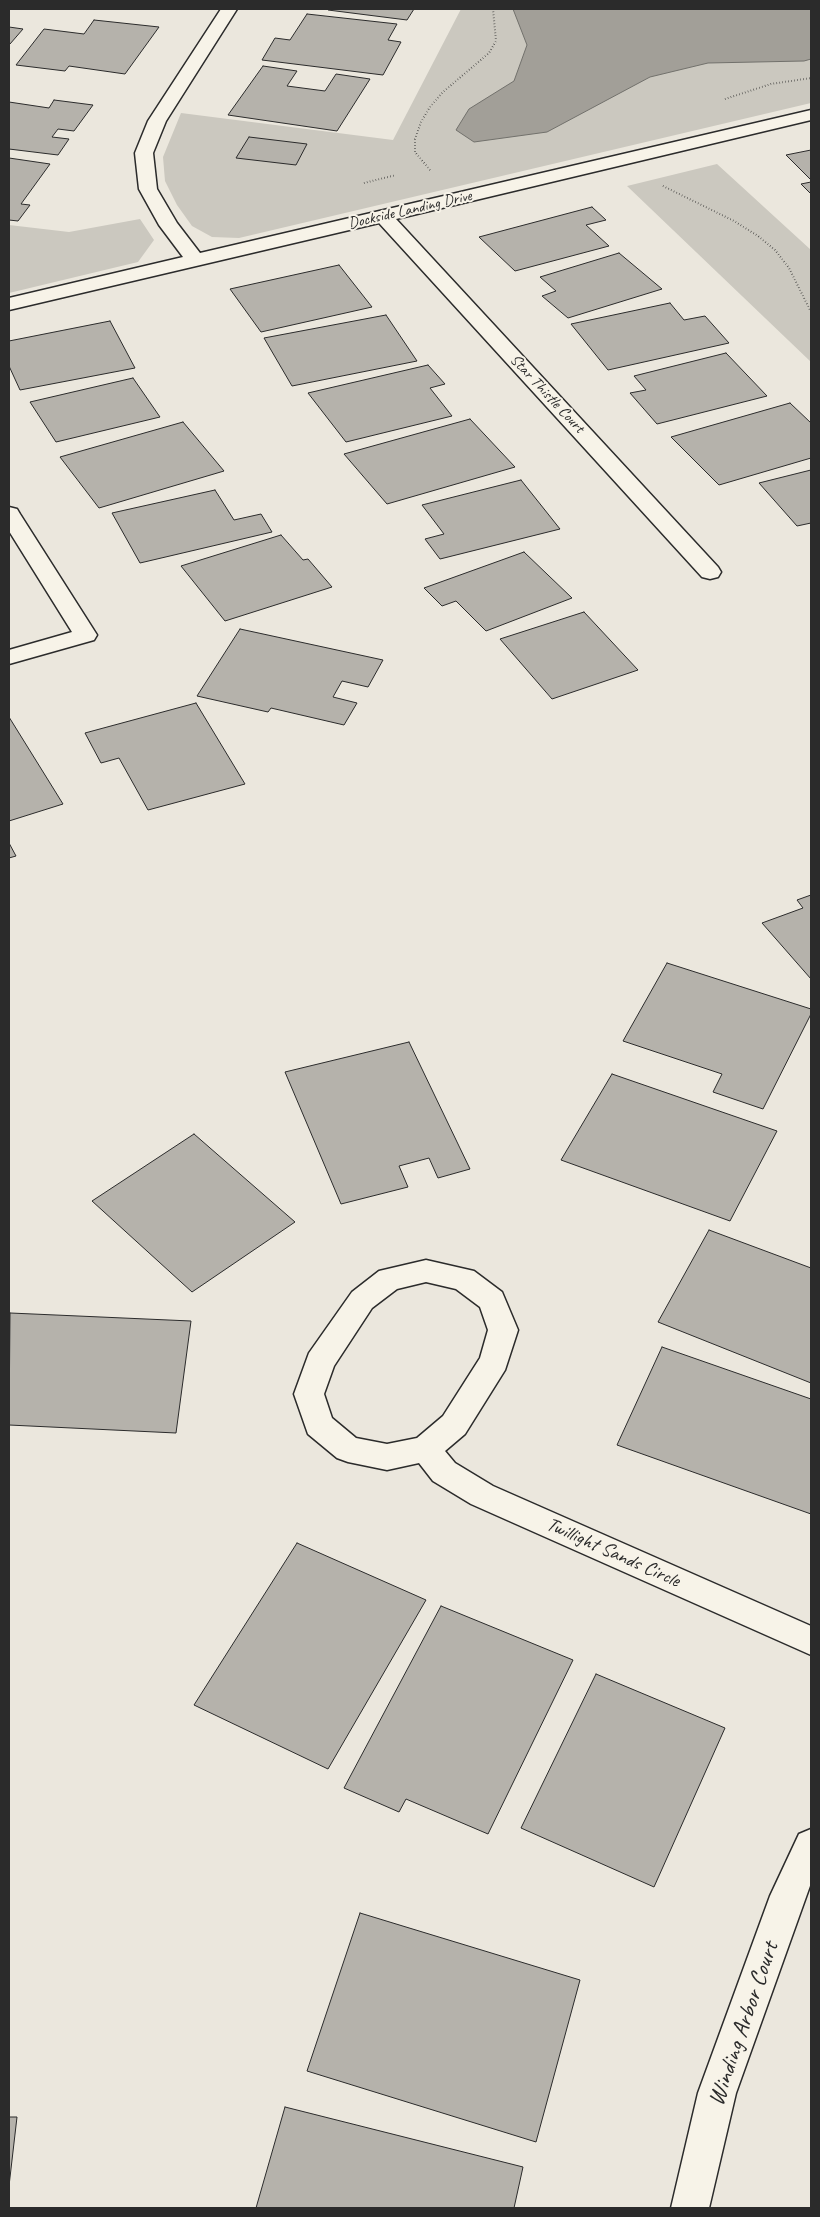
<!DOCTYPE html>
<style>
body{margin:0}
#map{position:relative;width:820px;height:2217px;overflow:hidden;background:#ebe7dd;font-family:Caveat,sans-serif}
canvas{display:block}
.frame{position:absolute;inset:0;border:10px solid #2b2b2b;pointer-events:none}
</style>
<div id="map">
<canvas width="820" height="2217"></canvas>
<div class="frame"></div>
</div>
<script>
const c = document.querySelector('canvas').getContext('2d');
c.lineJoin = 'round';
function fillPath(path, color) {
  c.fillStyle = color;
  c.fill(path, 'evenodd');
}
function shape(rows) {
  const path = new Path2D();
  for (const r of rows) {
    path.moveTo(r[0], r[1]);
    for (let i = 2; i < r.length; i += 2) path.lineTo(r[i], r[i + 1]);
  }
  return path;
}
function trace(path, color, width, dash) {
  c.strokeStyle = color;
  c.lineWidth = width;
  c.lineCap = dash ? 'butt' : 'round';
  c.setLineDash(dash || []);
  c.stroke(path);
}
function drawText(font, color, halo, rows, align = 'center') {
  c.font = font + ' Caveat,sans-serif';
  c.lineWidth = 4;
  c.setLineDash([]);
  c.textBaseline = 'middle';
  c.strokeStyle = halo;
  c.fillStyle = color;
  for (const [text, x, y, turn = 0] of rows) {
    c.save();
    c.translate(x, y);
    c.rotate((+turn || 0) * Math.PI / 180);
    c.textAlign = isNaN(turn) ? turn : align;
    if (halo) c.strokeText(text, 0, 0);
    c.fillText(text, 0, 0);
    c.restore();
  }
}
fillPath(shape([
 [461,9,811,9,811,103,239,238,212,237,192,226,177,205,165,181,163,157,181,113,393,140],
 [717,164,811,250,811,362,627,186],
 [140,219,154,240,138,262,9,293,9,225,69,232]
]), '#cbc8bf');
const water = shape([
 [513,9,811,9,811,59,804,61,708,63,650,77,547,132,474,142,456,130,469,109,514,81,527,45,513,9]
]);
fillPath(water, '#a29f98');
trace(water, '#72716c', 1);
const building = shape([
 [329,9,414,9,407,20,328,10,329,9],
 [307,14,397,24,388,40,401,42,383,75,262,60,275,38,290,40,307,14],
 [94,20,159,27,125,74,69,66,65,71,16,65,44,29,84,34,94,20],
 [9,27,23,29,10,44,9,44,9,27],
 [263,66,297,71,287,86,325,91,336,74,370,79,337,131,228,115,263,66],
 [54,100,93,105,74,131,58,129,52,137,69,139,58,155,9,149,9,102,49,108,54,100],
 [249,137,307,144,296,165,236,158,249,137],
 [811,150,811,180,786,155,811,150],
 [9,158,50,164,21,204,30,205,18,221,9,220,9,158],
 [811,182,811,194,801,184,811,182],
 [592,207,606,220,586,225,609,246,515,271,479,237,592,207],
 [619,253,662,289,568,318,542,296,556,291,540,277,619,253],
 [339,265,372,307,261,332,230,289,339,265],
 [670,303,684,320,705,316,729,343,608,370,571,324,670,303],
 [386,315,417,361,292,386,264,338,386,315],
 [110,321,135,368,20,390,9,366,9,341,110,321],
 [726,353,767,396,657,424,630,393,646,390,634,376,726,353],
 [428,365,445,384,430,388,452,416,346,442,308,393,428,365],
 [133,378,160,417,56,442,30,402,133,378],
 [790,403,811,423,811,458,719,485,671,437,790,403],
 [470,419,515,467,387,504,344,454,470,419],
 [183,422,224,471,99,508,60,457,183,422],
 [811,470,811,523,797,526,759,483,811,470],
 [521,480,560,529,440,559,425,539,444,534,422,505,521,480],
 [215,490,234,520,261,514,272,532,140,563,112,513,215,490],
 [281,535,303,560,308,559,332,587,225,621,181,566,281,535],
 [524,552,572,598,486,631,456,601,442,606,424,588,524,552],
 [584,612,638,670,552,699,500,639,584,612],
 [240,629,383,660,368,687,342,681,333,697,357,703,344,725,271,708,268,712,197,696,240,629],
 [196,703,245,784,148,810,119,758,101,763,85,733,196,703],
 [9,717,63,804,9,821,9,717],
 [9,843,16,856,9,858,9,843],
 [811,895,811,979,762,923,803,908,797,900,811,895],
 [667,963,811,1009,811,1014,763,1109,713,1092,722,1074,623,1041,667,963],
 [409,1042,470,1169,438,1178,429,1158,399,1166,408,1187,341,1204,285,1072,409,1042],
 [612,1074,777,1131,730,1221,561,1160,612,1074],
 [194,1134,295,1222,192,1292,92,1201,194,1134],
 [709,1230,811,1268,811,1383,658,1322,709,1230],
 [10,1313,191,1321,176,1433,9,1425,10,1313],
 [662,1347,811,1399,811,1514,617,1445,662,1347],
 [297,1543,426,1600,328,1769,194,1705,297,1543],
 [441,1606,573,1660,488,1834,406,1799,399,1812,344,1788,441,1606],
 [596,1674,725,1728,654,1887,521,1828,596,1674],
 [360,1913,580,1980,536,2142,307,2071,360,1913],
 [285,2107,523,2167,514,2208,256,2208,285,2107],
 [9,2117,17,2117,9,2186,9,2117]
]);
fillPath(building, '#b5b2ab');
trace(building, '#2b2b2b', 1);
const minor = shape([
 [221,9,237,9,166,121,153,153,157,189,177,223,200,253,811,110,811,120,396,219,718,567,721,572,718,577,710,579,702,577,379,223,9,310,9,298,183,257,159,225,139,189,135,153,148,121,221,9],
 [9,507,17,509,20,514,97,635,94,640,9,664,9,650,72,632,9,531,9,507],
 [426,1260,474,1271,502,1292,518,1330,505,1370,465,1434,445,1451,455,1463,493,1486,811,1626,811,1655,471,1504,433,1481,419,1463,387,1470,348,1462,337,1458,308,1434,294,1394,309,1353,352,1292,379,1271,426,1260],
 [426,1282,456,1289,480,1307,488,1330,480,1358,443,1416,417,1438,387,1444,356,1438,332,1418,324,1394,334,1366,372,1308,397,1289,426,1282],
 [811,1829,811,1883,736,2093,709,2208,671,2208,698,2093,770,1896,799,1834,811,1829]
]);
trace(minor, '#2b2b2b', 3);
trace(shape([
 [725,99,771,84,811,78],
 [430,170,415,152,415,139,421,122,430,107,443,92,489,53,496,41,493,9],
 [364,183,396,175],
 [663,186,734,221,758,236,775,250,789,268,811,312]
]), '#2b2b2b', 2, [0.5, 2.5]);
fillPath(minor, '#f7f3e8');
drawText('16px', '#2b2b2b', '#f7f3e8', [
 ["Dockside Landing Drive",410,210,-13],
 ["Star Thistle Court",547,394,47]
]);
drawText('20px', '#2b2b2b', '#f7f3e8', [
 ["Twillight Sands Circle",613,1553,24]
]);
drawText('24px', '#2b2b2b', '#f7f3e8', [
 ["Winding Arbor Court",744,2024,-71]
]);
</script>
